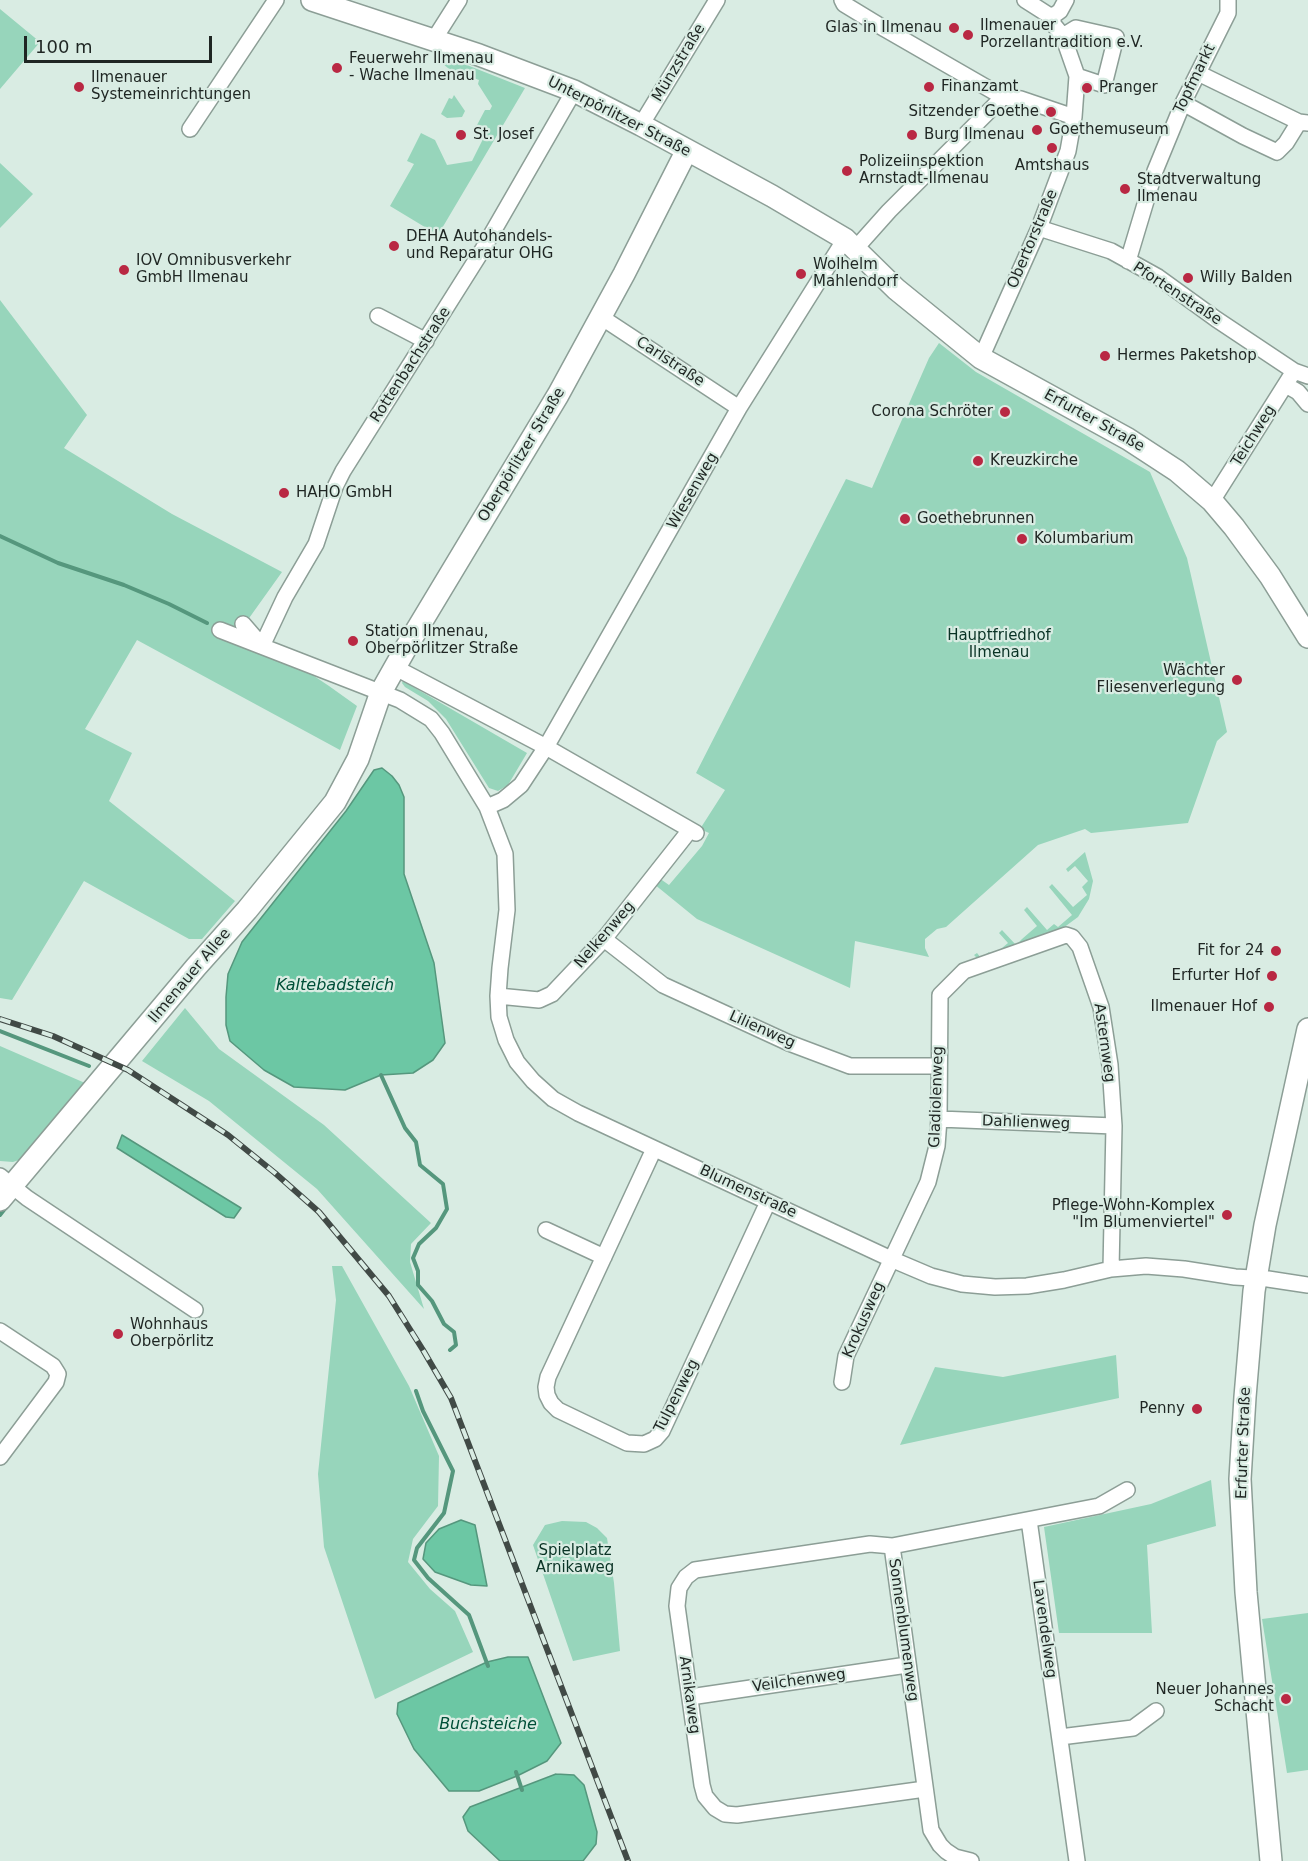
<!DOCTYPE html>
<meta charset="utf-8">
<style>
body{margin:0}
#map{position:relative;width:1308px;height:1861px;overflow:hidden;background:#d9ece3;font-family:"DejaVu Sans",sans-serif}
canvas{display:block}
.scale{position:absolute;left:24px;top:36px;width:188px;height:27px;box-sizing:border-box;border:3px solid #1f2623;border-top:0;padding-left:8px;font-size:18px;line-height:21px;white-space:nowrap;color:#1f2623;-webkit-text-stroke:4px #d9ece3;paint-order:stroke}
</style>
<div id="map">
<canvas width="1308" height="1861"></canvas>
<div class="scale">100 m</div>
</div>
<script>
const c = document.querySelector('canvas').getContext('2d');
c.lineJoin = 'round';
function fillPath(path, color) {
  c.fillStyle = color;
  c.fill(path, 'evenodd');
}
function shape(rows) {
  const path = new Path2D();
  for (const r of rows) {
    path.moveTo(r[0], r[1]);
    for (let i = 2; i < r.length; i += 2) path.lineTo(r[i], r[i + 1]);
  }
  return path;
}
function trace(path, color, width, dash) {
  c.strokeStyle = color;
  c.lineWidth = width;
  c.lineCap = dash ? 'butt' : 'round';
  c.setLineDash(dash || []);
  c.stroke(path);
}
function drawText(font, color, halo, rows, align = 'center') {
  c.font = font + ' "DejaVu Sans",sans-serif';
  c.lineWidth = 4.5;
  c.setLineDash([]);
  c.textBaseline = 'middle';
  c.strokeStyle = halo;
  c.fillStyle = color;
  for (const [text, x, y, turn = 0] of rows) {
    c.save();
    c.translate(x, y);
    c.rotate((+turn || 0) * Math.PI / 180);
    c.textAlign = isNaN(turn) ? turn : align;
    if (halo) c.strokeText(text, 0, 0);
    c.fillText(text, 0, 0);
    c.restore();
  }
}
fillPath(shape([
 [0,9,40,42,0,89],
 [434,52,525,88,438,235,390,206,414,164,407,161,421,133,435,140,447,165,472,161,484,137,477,125,485,110,490,110,492,106,478,84,479,80,471,77,469,80,461,80,455,71,454,73,437,59],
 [454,95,465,111,462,117,447,118,441,114,449,98,452,99],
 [0,163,33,194,0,228],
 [0,300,87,415,64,448,172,514,282,572,242,628,329,686,357,706,340,750,137,640,85,729,132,753,109,801,235,901,202,939,189,939,84,881,12,1000,0,998],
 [939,343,976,372,1150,472,1187,558,1227,732,1217,741,1188,823,1091,833,1085,829,1038,845,946,927,937,929,925,939,925,948,929,957,855,941,850,988,697,919,654,884,659,878,669,885,702,846,709,833,700,829,725,790,696,773,846,479,872,488,929,358],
 [403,681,527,753,508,785,498,791,489,788,446,719,428,701,405,687,402,683],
 [1085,852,1093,881,1089,899,1078,917,1059,931,979,960,974,955,977,953,981,958,989,952,991,955,996,953,1008,943,999,933,1002,930,1016,945,1022,939,1037,926,1024,910,1027,907,1047,930,1054,924,1058,927,1072,915,1049,887,1052,884,1073,907,1087,895,1082,887,1088,881,1075,866,1068,872,1066,869],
 [185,1008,219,1049,324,1125,431,1223,411,1244,410,1262,424,1309,317,1189,209,1101,142,1061],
 [0,1046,85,1083,19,1160,13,1162,0,1161],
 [332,1266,342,1266,409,1386,439,1456,438,1506,413,1539,408,1562,430,1589,455,1611,473,1652,375,1699,324,1547,318,1474,336,1300],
 [1116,1355,1119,1398,900,1445,935,1367,1003,1377],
 [1211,1480,1216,1526,1147,1545,1152,1633,1059,1633,1044,1527,1151,1504],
 [562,1521,586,1522,597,1528,607,1538,614,1583,620,1651,573,1661,533,1545,545,1525],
 [1308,1613,1308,1770,1287,1773,1262,1619]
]), '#97d5bb');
const water = shape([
 [382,768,392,776,399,785,404,797,404,874,434,963,445,1043,433,1060,413,1073,381,1075,345,1090,294,1087,264,1070,230,1041,226,1025,226,997,228,974,242,942,346,811,374,770,382,768],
 [122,1135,241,1208,234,1218,226,1217,117,1148,122,1135],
 [461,1520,475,1525,487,1586,471,1585,435,1572,423,1559,426,1543,439,1529,461,1520],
 [508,1657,528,1657,561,1743,547,1761,517,1776,479,1791,449,1791,414,1749,397,1714,398,1703,487,1662,508,1657],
 [556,1774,574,1775,584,1785,597,1832,596,1844,583,1861,500,1861,468,1831,463,1817,470,1807,556,1774]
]);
fillPath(water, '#6cc7a4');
trace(water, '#55977d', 1.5);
trace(shape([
 [0,536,58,563,124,585,169,604,207,623],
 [0,1031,89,1066],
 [381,1075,405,1128,416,1142,420,1165,443,1184,447,1209,436,1228,419,1244,413,1258,418,1271,418,1285,432,1301,444,1324,454,1332,456,1345,450,1350],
 [0,1215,7,1206],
 [416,1391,423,1411,453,1471,444,1513,417,1548,414,1560,428,1578,469,1615,488,1666],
 [516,1772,522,1790]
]), '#55977d', 4);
const street = shape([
 [842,0,844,4,885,29,1003,97,1021,99,1074,117],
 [1025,0,1047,14,1053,16],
 [1053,16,1060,11,1066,0],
 [1063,36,1076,28,1116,37,1104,85,1077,76],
 [433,41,459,0],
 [1198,73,1299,122,1308,123],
 [1183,103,1243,136,1277,152,1286,143,1299,122],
 [641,125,717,0],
 [190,129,276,0],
 [1039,228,1111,251,1158,277,1216,319,1294,371,1308,376],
 [856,248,889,211,1003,97],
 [1128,261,1155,171,1183,103,1228,13,1228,0],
 [378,316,426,341],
 [601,317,739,408],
 [981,358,1039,228,1068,151,1074,117,1077,76,1063,36,1053,24,1053,16],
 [1286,385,1298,392,1308,404],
 [1212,501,1294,371],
 [243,624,262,646,285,597,316,544,335,487,343,471,483,249,574,91],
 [220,630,400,700,431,719,442,733,487,807,505,854,507,910,500,968,498,996,499,1017,506,1040,517,1062,533,1081,553,1099,578,1113,891,1259,931,1276,962,1284,995,1287,1027,1286,1064,1280,1111,1269,1146,1266,1184,1269,1235,1277,1268,1279,1308,1285],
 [396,668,546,747,696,833],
 [487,807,503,800,521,785,546,747,739,408,845,239],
 [604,939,663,985,789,1043,850,1066,939,1066],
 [498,996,539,1000,552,994,604,939,690,830],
 [939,1119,1114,1126],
 [654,1149,548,1377,546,1387,547,1395,551,1403,558,1410,627,1443,644,1444,655,1439,662,1431,768,1202],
 [0,1176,27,1198,195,1310],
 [546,1230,604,1257],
 [0,1331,53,1366,58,1374,56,1382,0,1457],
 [842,1382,846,1356,928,1182,937,1146,939,1119,940,995,964,971,1066,935,1072,937,1080,947,1101,1007,1110,1065,1114,1126,1111,1269],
 [1029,1520,1077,1861],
 [892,1546,931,1830,940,1845,946,1851,955,1857,971,1861],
 [690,1697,907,1665],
 [1060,1737,1133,1728,1156,1711],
 [925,1789,737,1815,725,1814,715,1808,705,1796,702,1785,677,1606,679,1588,686,1577,695,1570,870,1544,892,1546,1099,1506,1127,1490]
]);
const secondary = shape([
 [312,0,479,55,574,91,641,125,772,196,845,239,896,289,981,358,1128,439,1177,471,1212,501,1234,527,1270,576,1308,637],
 [0,1200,196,967,247,910,335,802,358,759,381,692,407,646,558,395,624,274,687,150],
 [1271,1861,1246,1592,1240,1479,1245,1397,1254,1291,1265,1225,1308,1029]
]);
trace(street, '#8c9e96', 18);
trace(secondary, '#8c9e96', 24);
trace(street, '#fff', 15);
trace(secondary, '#fff', 21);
const rail = shape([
 [0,1019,53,1036,128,1070,228,1135,275,1173,319,1212,389,1296,423,1350,451,1398,628,1861]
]);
trace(rail, '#414a46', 6);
trace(rail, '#d9ece3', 4, [11]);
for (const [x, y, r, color] of [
 [954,28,6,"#b92843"],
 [968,35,6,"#b92843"],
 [337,68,6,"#b92843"],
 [79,87,6,"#b92843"],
 [929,87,6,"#b92843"],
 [1087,88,6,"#b92843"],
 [1051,112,6,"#b92843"],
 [1037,130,6,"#b92843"],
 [461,135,6,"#b92843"],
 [912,135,6,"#b92843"],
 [1052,148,6,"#b92843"],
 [847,171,6,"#b92843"],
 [1125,189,6,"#b92843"],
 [394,246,6,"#b92843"],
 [124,270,6,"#b92843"],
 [801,274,6,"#b92843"],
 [1188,278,6,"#b92843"],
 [1105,356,6,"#b92843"],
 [1005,412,6,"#b92843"],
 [978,461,6,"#b92843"],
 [284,493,6,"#b92843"],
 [905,519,6,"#b92843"],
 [1022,539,6,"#b92843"],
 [353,641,6,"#b92843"],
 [1237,680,6,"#b92843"],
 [1276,951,6,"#b92843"],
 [1272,976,6,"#b92843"],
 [1269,1007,6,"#b92843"],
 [1227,1215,6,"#b92843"],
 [118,1334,6,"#b92843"],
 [1197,1409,6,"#b92843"],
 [1286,1699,6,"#b92843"]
]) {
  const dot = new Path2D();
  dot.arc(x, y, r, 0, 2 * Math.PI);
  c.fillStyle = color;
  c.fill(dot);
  trace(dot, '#d9ece3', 2);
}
drawText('15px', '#1f2623', '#d9ece3', [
 ["Ilmenauer",980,26],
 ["Porzellantradition e.V.",980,43],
 ["Glas in Ilmenau",942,28,"right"],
 ["Feuerwehr Ilmenau",349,59],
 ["- Wache Ilmenau",349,76],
 ["Ilmenauer",91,78],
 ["Systemeinrichtungen",91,95],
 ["Finanzamt",941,87],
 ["Pranger",1099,88],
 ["Sitzender Goethe",1039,112,"right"],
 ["Goethemuseum",1049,130],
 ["St. Josef",473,135],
 ["Burg Ilmenau",924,135],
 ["Polizeiinspektion",859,162],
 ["Arnstadt-Ilmenau",859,179],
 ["Amtshaus",1052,166,"center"],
 ["Stadtverwaltung",1137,180],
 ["Ilmenau",1137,197],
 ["DEHA Autohandels-",406,237],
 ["und Reparatur OHG",406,254],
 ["IOV Omnibusverkehr",136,261],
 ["GmbH Ilmenau",136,278],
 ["Wolhelm",813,265],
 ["Mahlendorf",813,282],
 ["Willy Balden",1200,278],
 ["Hermes Paketshop",1117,356],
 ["Corona Schröter",993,412,"right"],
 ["Kreuzkirche",990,461],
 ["HAHO GmbH",296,493],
 ["Goethebrunnen",917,519],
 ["Kolumbarium",1034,539],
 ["Station Ilmenau,",365,632],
 ["Oberpörlitzer Straße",365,649],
 ["Wächter",1225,671,"right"],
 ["Fliesenverlegung",1225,688,"right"],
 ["Fit for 24",1264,951,"right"],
 ["Erfurter Hof",1260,976,"right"],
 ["Ilmenauer Hof",1257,1007,"right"],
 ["Pflege-Wohn-Komplex",1215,1206,"right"],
 ["\"Im Blumenviertel\"",1215,1223,"right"],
 ["Wohnhaus",130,1325],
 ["Oberpörlitz",130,1342],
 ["Penny",1185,1409,"right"],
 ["Neuer Johannes",1274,1690,"right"],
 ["Schacht",1274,1707,"right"]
], 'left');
drawText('15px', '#1f2623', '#d9ece3', [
 ["Münzstraße",679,63,-59],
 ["Topfmarkt",1195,79,-64],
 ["Unterpörlitzer Straße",619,117,27],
 ["Obertorstraße",1033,239,-67],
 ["Pfortenstraße",1177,294,33],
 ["Carlstraße",670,362,33],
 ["Rottenbachstraße",411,365,-57],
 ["Erfurter Straße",1094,421,29],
 ["Teichweg",1254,436,-58],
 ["Oberpörlitzer Straße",522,455,-59],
 ["Wiesenweg",693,491,-60],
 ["Nelkenweg",605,935,-49],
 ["Ilmenauer Allee",190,976,-50],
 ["Lilienweg",762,1030,24],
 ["Asternweg",1104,1043,82],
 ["Gladiolenweg",937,1097,-88],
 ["Dahlienweg",1026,1123,2],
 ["Blumenstraße",748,1192,25],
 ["Krokusweg",864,1320,-66],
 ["Tulpenweg",677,1396,-63],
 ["Erfurter Straße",1244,1443,-88],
 ["Lavendelweg",1044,1629,82],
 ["Sonnenblumenweg",903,1630,82],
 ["Veilchenweg",799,1681,-8],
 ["Arnikaweg",689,1695,82]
]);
drawText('15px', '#093325', '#d9ece3', [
 ["Hauptfriedhof",999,636],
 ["Ilmenau",999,653],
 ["Spielplatz",575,1551],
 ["Arnikaweg",575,1568]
]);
drawText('italic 16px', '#004f38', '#d9ece3', [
 ["Kaltebadsteich",335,986],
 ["Buchsteiche",488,1725]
]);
</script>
